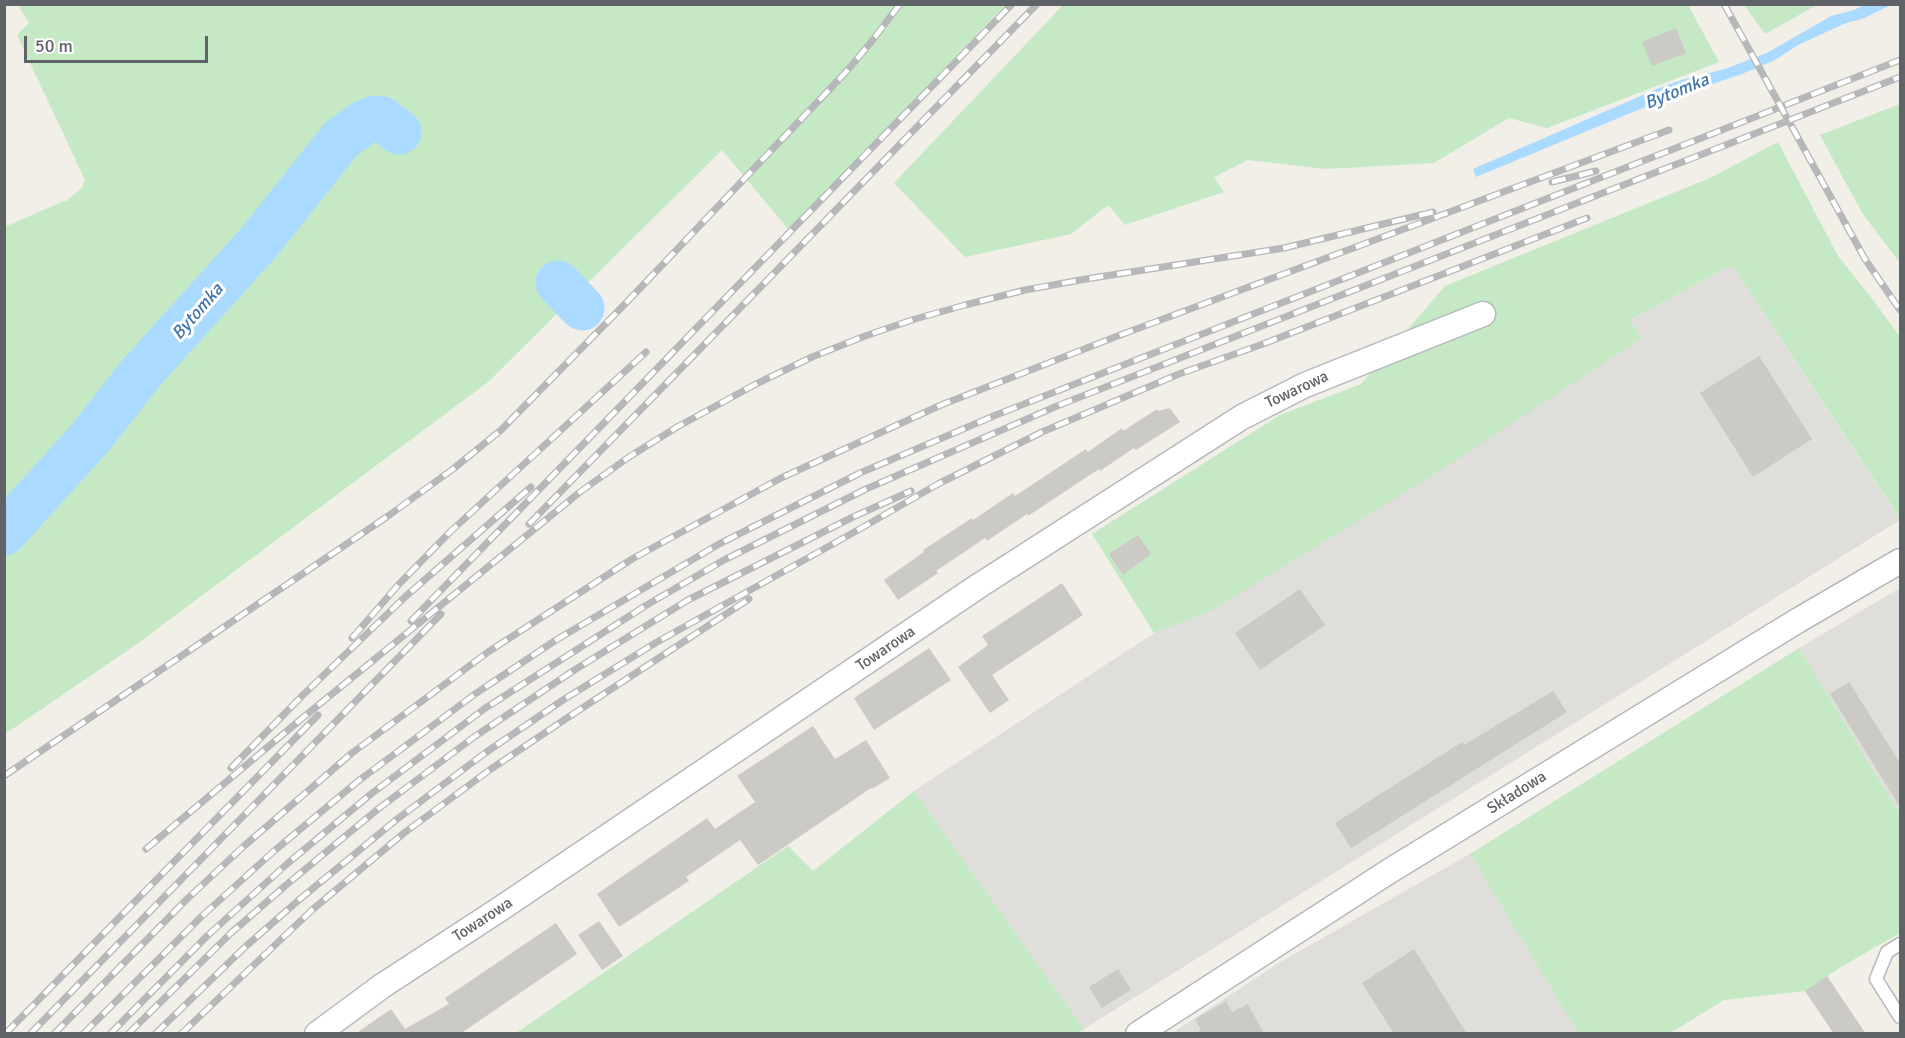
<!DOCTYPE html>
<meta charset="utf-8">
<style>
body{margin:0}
#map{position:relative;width:1905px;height:1038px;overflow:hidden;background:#f1efe8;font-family:Signika,sans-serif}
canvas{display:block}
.frame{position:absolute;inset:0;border:6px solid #5f6368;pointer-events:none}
.scale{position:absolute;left:24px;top:36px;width:184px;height:27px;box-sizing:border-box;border:3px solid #5f6368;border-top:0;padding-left:8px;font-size:18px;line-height:21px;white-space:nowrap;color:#5f6368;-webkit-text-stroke:4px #fff;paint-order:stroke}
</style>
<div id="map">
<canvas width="1905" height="1038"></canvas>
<div class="frame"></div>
<div class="scale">50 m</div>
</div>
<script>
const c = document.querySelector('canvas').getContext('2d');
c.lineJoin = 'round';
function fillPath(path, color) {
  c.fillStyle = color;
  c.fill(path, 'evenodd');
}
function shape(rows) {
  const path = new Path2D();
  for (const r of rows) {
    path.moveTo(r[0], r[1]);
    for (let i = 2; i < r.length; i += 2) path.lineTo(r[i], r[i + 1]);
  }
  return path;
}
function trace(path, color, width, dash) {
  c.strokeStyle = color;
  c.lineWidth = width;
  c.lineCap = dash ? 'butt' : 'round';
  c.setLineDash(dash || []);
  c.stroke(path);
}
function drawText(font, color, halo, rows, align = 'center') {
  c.font = font + ' Signika,sans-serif';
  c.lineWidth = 6;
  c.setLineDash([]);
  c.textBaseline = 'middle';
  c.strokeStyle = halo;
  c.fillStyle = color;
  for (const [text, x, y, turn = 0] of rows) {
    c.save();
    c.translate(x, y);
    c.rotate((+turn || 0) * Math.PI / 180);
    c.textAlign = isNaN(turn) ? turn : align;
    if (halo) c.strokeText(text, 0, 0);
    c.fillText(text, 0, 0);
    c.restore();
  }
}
fillPath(shape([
 [1732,265,1900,520,1084,1029,914,791,1154,633,1209,612,1642,337,1629,321],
 [1900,588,1900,814,1799,648],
 [1470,854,1578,1033,1171,1034,1277,964]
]), '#e0deda');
fillPath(shape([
 [18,5,1005,5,789,230,722,150,488,382,137,644,5,734,5,221,7,226,64,201,67,202,67,200,81,189,85,180,17,35,29,23],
 [1063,5,1688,5,1719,62,1547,128,1509,118,1434,163,1326,169,1248,160,1214,177,1224,192,1125,225,1108,205,1071,234,965,257,894,183],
 [1744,5,1817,5,1765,34],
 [1900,104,1900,263,1862,213,1820,135],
 [1778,142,1838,256,1870,296,1900,337,1900,519,1732,265,1630,320,1642,338,1430,477,1209,612,1154,633,1092,534,1280,415,1361,384,1445,286,1710,178],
 [1799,648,1900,814,1900,933,1841,967,1805,991,1724,1000,1670,1033,1578,1033,1470,854],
 [914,791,1084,1029,1076,1034,516,1033,788,846,813,871]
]), '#c5e8c5');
fillPath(shape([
 [1866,4,1891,5,1862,19,1846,23,1798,45,1775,60,1742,74,1709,85,1697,92,1680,94,1662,100,1476,177,1474,172,1473,169,1659,88,1681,80,1725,69,1767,53,1831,16,1854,10]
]), '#aadaff');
trace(shape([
 [558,283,582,308],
 [4,533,90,438,141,373,260,241,341,139,363,123,375,118,382,119,399,132]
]), '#aadaff', 45);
fillPath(shape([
 [1676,28,1686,53,1652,66,1642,42],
 [1759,356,1812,439,1753,477,1700,393],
 [1170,408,1180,422,1136,450,1134,448,1100,471,1099,469,1028,516,1027,514,987,541,985,538,936,571,938,573,898,600,884,580,924,552,923,550,972,518,973,520,1013,493,1015,496,1086,449,1088,452,1122,428,1123,431,1157,409,1158,411],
 [1138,535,1151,554,1123,575,1109,554],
 [1062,583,1083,615,992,675,1009,700,990,713,958,667,988,645,982,636],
 [1300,589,1325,625,1260,670,1235,633],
 [929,648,951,680,874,730,854,698],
 [1849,682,1900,763,1900,807,1830,694],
 [1553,691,1567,712,1351,848,1335,823,1462,742,1464,745],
 [813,726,835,759,866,740,890,778,872,789,871,788,758,865,740,840,686,877,689,881,619,927,597,894,707,818,715,829,755,802,737,776],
 [599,921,623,956,602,970,578,935],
 [556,923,577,954,460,1034,355,1034,391,1009,405,1029,449,1004,445,998],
 [1414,949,1446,1000,1467,1034,1394,1034,1362,983],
 [1118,969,1131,990,1102,1008,1089,987],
 [1827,976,1866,1034,1834,1034,1805,991],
 [1226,1001,1232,1012,1248,1004,1264,1034,1195,1034,1201,1030,1195,1019]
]), '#cccac5');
const service = shape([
 [1900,944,1887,952,1876,979,1900,1017]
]);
const minor = shape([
 [317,1034,382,986,500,909,980,585,1242,417,1305,385,1483,314],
 [1138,1034,1388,872,1797,621,1900,561]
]);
trace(service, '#b5b8bc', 15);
trace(minor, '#b5b8bc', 27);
trace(service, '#fff', 12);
trace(minor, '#fff', 24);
const rail = shape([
 [1724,4,1865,259,1900,310],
 [1552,182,1596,171],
 [529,524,1037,4],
 [411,621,1012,4],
 [352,638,400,583,450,532,646,352],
 [231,768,304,694,405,597,531,487],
 [4,776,388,516,453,469,501,430,625,304,846,72,872,41,900,4],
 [146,849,300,720,580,492,629,457,677,427,756,384,812,357,865,336,915,319,965,305,1025,290,1086,279,1284,248,1433,212],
 [5,1034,318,715],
 [30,1034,441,614],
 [54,1034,186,900,244,846,352,753,488,652,632,559,781,478,941,405,1115,337,1669,130],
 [83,1034,202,916,274,851,357,782,475,694,556,640,719,544,860,473,996,415,1900,60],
 [110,1034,207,936,288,863,371,794,484,709,645,606,724,560,866,489,1057,406,1900,77],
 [128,1034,231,933,285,886,378,809,474,737,576,669,688,600,853,517,911,491],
 [155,1034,245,947,300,899,396,820,485,753,566,698,657,642,858,530,938,484,1042,432,1179,374,1263,344,1587,218],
 [181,1034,312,910,404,833,491,769,567,718,749,599]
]);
trace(rail, '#b6b7b8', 7);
trace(rail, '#fff', 4.5, [14]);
drawText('16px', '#5f6368', '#fff', [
 ["Towarowa",1297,390,-25],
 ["Towarowa",886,649,-34],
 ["Składowa",1517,793,-32],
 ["Towarowa",483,920,-33]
]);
drawText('italic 18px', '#4174aa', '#fff', [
 ["Bytomka",1677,92,-22],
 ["Bytomka",198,312,-49]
]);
</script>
